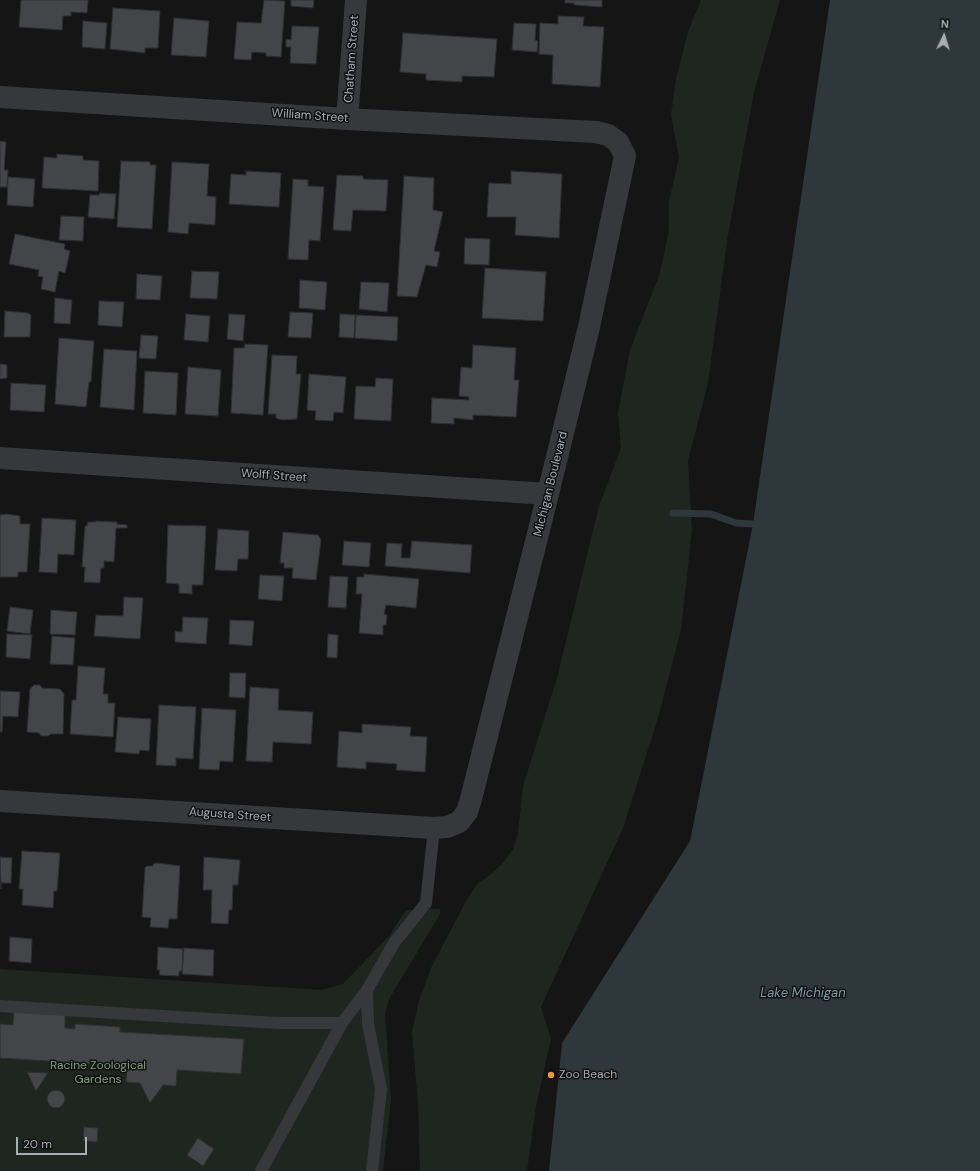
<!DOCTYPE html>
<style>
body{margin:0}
#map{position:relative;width:980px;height:1171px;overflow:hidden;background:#151516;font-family:"DM Sans",sans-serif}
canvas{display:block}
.north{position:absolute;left:924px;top:16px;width:40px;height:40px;-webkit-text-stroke:3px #101011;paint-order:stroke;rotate:4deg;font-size:11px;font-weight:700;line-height:16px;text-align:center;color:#a8aeb6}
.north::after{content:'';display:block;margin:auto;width:14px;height:18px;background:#a8aeb6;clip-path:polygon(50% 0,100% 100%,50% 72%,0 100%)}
.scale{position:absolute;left:16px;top:1137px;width:71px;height:18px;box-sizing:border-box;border:2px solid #a8aeb6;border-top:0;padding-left:5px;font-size:12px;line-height:14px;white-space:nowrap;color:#a8aeb6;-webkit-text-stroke:3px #101011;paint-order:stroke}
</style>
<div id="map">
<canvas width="980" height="1171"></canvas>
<div class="north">N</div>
<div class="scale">20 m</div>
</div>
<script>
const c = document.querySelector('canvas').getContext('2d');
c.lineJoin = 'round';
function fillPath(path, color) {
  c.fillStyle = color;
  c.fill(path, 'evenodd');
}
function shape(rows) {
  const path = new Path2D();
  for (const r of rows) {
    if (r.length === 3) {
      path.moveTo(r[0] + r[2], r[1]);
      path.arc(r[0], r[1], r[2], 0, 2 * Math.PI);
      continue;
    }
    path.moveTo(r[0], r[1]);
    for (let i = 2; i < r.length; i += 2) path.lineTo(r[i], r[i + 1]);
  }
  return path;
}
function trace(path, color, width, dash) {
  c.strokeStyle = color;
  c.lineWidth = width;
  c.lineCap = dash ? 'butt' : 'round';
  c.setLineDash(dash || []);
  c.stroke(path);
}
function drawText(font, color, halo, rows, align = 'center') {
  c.font = font + ' "DM Sans",sans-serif';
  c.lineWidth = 3;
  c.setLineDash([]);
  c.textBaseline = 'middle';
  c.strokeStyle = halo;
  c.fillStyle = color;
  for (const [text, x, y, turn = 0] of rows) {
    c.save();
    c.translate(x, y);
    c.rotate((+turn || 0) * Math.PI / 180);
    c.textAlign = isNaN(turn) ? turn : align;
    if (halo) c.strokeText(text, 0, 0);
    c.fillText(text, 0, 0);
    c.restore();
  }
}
fillPath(shape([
 [701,0,780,0,754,92,727,241,708,383,688,461,692,530,681,630,658,718,623,828,541,1007,551,1039,536,1106,527,1171,420,1171,418,1104,412,1032,419,1001,431,968,465,903,477,884,490,875,503,863,513,849,518,833,523,786,557,678,599,506,621,448,618,413,630,350,660,273,669,230,669,202,679,157,671,115,676,79,688,32],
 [440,909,440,914,389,999,385,1014,391,1099,383,1171,0,1171,0,969,322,990,343,984,390,935,406,910]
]), '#1f261f');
fillPath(shape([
 [830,0,980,0,980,1171,549,1171,562,1043,690,841,753,524]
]), '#2e373b');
trace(shape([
 [673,513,711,514,736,523,753,524]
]), '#2e373b', 7);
const building = shape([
 [21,0,88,0,87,13,71,12,71,16,63,16,62,30,19,27,21,0],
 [264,0,285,1,281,57,266,56,266,53,252,52,251,60,234,59,237,22,261,23,264,0],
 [291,0,314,0,313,8,291,6,291,0],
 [565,0,602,0,602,7,574,5,574,3,565,3,565,0],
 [113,8,160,11,158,48,145,48,145,53,110,49,113,8],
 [558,16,584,17,583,26,604,27,600,87,552,84,553,55,539,54,540,23,558,24,558,16],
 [174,18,209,21,206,57,171,55,174,18],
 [83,21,107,23,105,49,82,47,83,21],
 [514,23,536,24,535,40,538,41,537,52,512,50,514,23],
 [292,26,319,27,316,64,290,63,291,47,286,47,286,39,291,40,292,26],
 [403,33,497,39,494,77,462,76,462,82,426,80,426,74,400,72,403,33],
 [0,141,6,142,4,170,8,170,7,187,0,187,0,141],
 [57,154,83,156,83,160,99,161,98,191,42,188,44,157,57,158,57,154],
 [121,161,150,162,150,165,156,165,152,229,117,227,121,161],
 [172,162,209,164,207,196,216,197,215,225,189,223,188,234,168,232,172,162],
 [246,171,281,173,279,207,229,204,231,174,246,175,246,171],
 [511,171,562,174,559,238,515,235,516,217,487,217,489,183,511,184,511,171],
 [337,175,363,176,363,179,388,180,386,211,353,210,351,231,333,230,337,175],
 [404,176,434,178,433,210,443,212,434,251,440,252,437,267,426,265,417,297,397,296,404,176],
 [8,177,35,179,33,207,7,205,8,177],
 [293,179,308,180,308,186,324,187,320,241,309,240,308,260,288,259,293,179],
 [100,193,116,194,114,219,88,217,90,195,99,195,100,193],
 [61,216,84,217,83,241,59,240,61,216],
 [15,234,65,244,64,249,70,251,65,273,59,271,55,292,41,289,43,277,38,276,39,270,9,264,15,234],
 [465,238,490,239,489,265,464,264,465,238],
 [485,268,546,272,543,321,482,318,485,268],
 [192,271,219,272,217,299,190,298,192,271],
 [137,274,162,276,160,300,136,299,137,274],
 [300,280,327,282,325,310,299,308,300,280],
 [361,282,389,283,387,312,359,309,361,282],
 [55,298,72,300,70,324,54,323,55,298],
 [99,301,124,302,122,327,98,325,99,301],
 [5,311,28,313,31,315,30,337,4,337,5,311],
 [290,312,313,313,311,338,288,337,290,312],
 [186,314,210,316,208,342,184,340,186,314],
 [229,314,245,315,243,341,227,339,229,314],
 [340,314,355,315,354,338,339,337,340,314],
 [356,315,398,317,397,341,355,338,356,315],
 [141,335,158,336,156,359,139,358,141,335],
 [59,338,94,341,91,382,89,382,86,407,55,404,59,338],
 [245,344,268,345,263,415,231,413,234,348,244,348,245,344],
 [473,345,516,348,514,380,519,380,516,417,473,415,473,420,454,418,454,424,431,423,432,398,469,400,469,397,459,396,461,367,472,368,473,345],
 [104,349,137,351,134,410,100,407,104,349],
 [272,355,297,356,296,374,301,374,297,419,282,420,276,418,276,414,268,414,272,355],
 [0,364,7,365,7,378,0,379,0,364],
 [188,367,221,370,218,416,185,414,188,367],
 [145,371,178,373,176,415,143,413,145,371],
 [309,374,346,377,343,413,334,412,333,421,315,420,316,411,307,410,309,374],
 [376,378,393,379,391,421,354,419,356,386,375,387,376,378],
 [11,383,46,385,44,412,10,410,11,383],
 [6,514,20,516,20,524,30,524,27,572,18,572,18,577,0,577,0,515,6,514],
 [42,518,76,520,74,555,58,554,57,573,39,572,42,518],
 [96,521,117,522,117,524,127,525,127,528,116,528,114,562,104,561,104,568,101,568,100,583,84,582,85,567,82,567,85,526,87,526,88,522,96,522,96,521],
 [168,525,206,526,203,585,192,585,192,594,179,593,179,584,166,583,168,525],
 [218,529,249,531,248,559,238,559,237,571,215,570,218,529],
 [283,532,318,535,321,540,316,580,292,578,293,568,284,568,284,563,280,563,283,532],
 [344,541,371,543,369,567,342,565,344,541],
 [412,541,472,545,470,573,385,566,387,543,402,544,401,558,410,558,412,541],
 [364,574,419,579,416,608,386,605,384,614,387,615,386,625,383,625,383,635,359,633,362,594,356,594,357,577,364,577,364,574],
 [260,575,284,576,282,601,258,599,260,575],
 [330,576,348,577,346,608,328,607,330,576],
 [124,597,143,598,140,639,94,636,96,615,123,616,124,597],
 [10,607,33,610,30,634,7,631,10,607],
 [51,610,77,612,75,635,50,634,51,610],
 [183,617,208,618,206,644,175,642,175,631,182,632,183,617],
 [230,620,254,621,252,646,229,644,230,620],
 [7,634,32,635,30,659,6,657,7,634],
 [328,634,338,635,337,658,327,657,328,634],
 [52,636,75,638,73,665,50,664,52,636],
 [78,666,105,668,103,694,108,694,108,703,115,703,113,737,70,734,72,700,76,700,78,666],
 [230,673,246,673,245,698,229,697,230,673],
 [34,685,40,685,42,688,60,689,64,694,63,734,51,734,48,736,41,736,39,733,27,732,30,689,34,685],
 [250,687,279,689,278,710,313,712,311,744,273,742,272,762,246,761,250,687],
 [0,691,20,692,18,717,3,716,2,732,0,732,0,691],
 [159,705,196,707,193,759,176,758,176,766,156,765,159,705],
 [202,708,236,710,233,762,220,761,219,770,199,769,202,708],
 [118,717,151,719,149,751,140,750,139,754,115,752,118,717],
 [362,724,411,727,410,736,427,737,425,772,396,770,397,764,366,762,366,769,337,767,339,731,362,733,362,724],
 [22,851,60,853,57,891,54,891,53,908,22,905,23,889,19,889,22,851],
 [0,857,12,858,11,883,1,883,1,889,0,857],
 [204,857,240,860,238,885,233,885,232,910,229,910,228,924,211,923,212,890,203,890,204,857],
 [158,863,180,866,177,919,169,919,168,928,150,927,151,918,142,917,145,868,147,866,153,866,153,864,158,863],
 [10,937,32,939,31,963,9,961,10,937],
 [158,947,183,949,182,971,179,971,179,976,159,975,160,970,157,970,158,947],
 [184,948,214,950,213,976,182,974,184,948],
 [14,1011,65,1013,65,1028,75,1029,75,1024,120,1027,120,1032,244,1039,241,1074,177,1070,176,1086,163,1085,150,1103,140,1083,126,1082,127,1066,0,1058,0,1024,13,1025,14,1011],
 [27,1072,48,1073,36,1091,27,1072],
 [56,1099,9],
 [84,1127,98,1128,97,1142,83,1141,84,1127],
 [198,1138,214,1149,203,1166,187,1155,198,1138]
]);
fillPath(building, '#444549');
trace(building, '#2f2f32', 1);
trace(shape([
 [367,990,368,1024,381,1089,372,1171],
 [0,1006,277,1023,342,1023,367,990,394,943,426,903,434,828],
 [261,1171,342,1023]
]), '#36383b', 12);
trace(shape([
 [0,97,347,119,596,132,608,135,618,142,625,156,589,327,541,522,471,799,467,812,459,822,447,827,434,828,0,801],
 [347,119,356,0],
 [0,458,548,494]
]), '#36383b', 22);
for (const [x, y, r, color] of [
 [551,1075,4,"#e59a3e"]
]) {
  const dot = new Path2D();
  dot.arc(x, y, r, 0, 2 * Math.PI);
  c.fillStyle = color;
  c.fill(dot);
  trace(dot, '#101011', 1.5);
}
drawText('12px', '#a8aeb6', '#101011', [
 ["Chatham Street",352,59,-86],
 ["William Street",310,116,4],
 ["Wolff Street",274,476,4],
 ["Michigan Boulevard",551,484,-76],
 ["Augusta Street",230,815,4]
]);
drawText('12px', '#81a080', '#101011', [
 ["Racine Zoological",98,1066],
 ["Gardens",98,1080]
]);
drawText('12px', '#a8aeb6', '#101011', [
 ["Zoo Beach",559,1075]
], 'left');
drawText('italic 13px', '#819eaf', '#101011', [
 ["Lake Michigan",803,994]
]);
</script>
